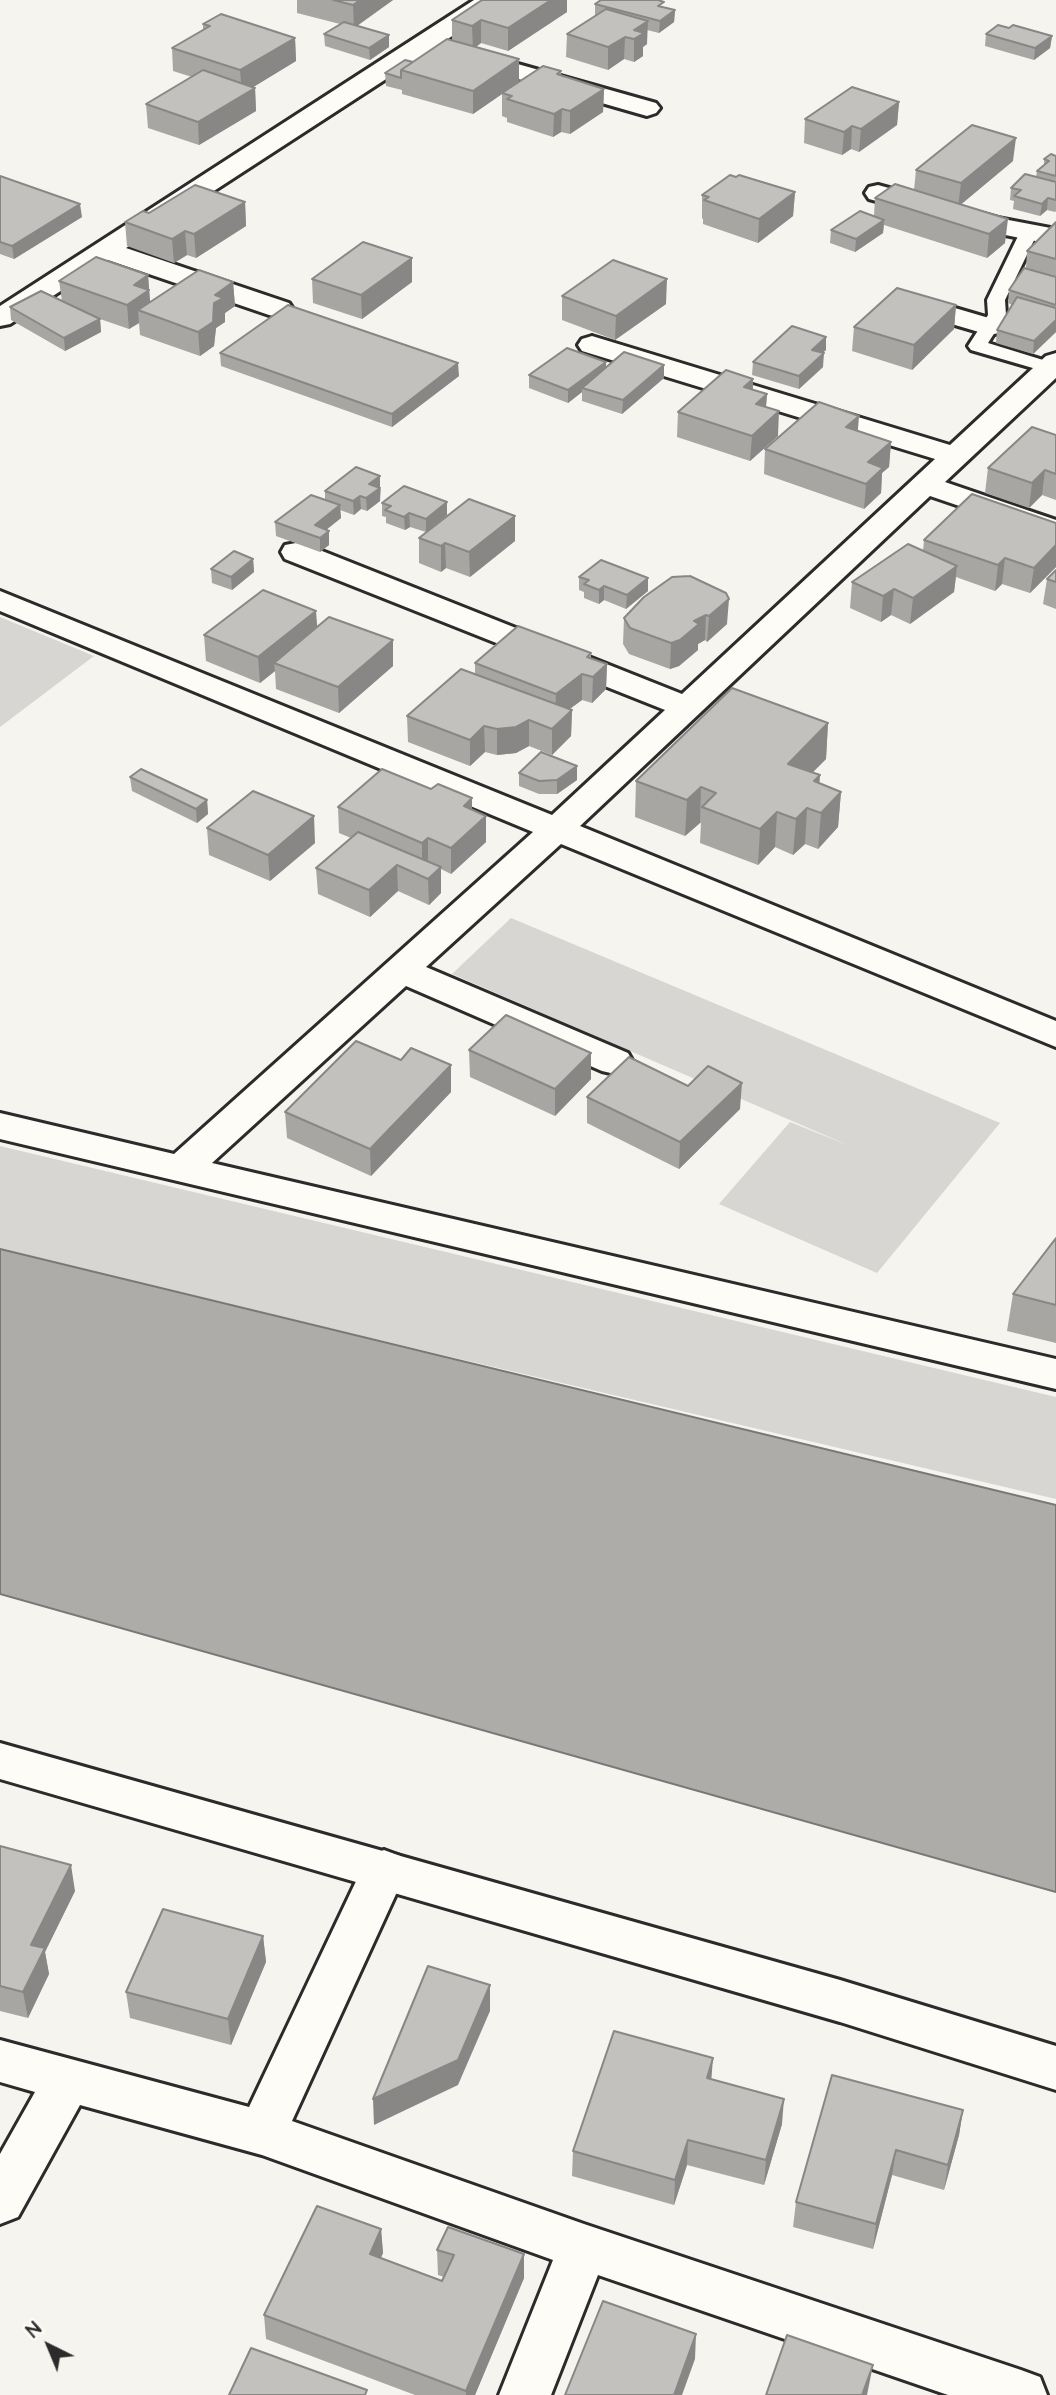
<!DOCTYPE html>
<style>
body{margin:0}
#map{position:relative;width:1056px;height:2395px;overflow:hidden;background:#f5f4ef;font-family:"Architects Daughter",sans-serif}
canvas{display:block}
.north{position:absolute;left:14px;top:2311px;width:70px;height:70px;-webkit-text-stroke:5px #fdfcf7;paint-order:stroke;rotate:317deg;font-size:19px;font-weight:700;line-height:28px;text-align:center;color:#2b2b2b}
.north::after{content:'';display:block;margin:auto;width:24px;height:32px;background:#2b2b2b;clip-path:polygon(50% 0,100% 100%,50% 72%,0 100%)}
</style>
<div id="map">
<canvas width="1056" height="2395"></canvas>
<div class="north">N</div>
</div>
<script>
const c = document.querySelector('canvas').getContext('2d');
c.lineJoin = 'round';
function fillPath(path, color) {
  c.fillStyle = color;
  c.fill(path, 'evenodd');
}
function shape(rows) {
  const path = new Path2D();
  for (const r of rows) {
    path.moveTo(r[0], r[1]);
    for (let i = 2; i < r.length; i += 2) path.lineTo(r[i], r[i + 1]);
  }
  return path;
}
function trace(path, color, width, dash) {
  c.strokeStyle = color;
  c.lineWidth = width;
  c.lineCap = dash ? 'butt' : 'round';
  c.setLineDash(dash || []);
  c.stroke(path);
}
fillPath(shape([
 [0,617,94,656,0,727],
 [511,918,1000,1123,877,1273,719,1204,790,1122,850,1146,452,974],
 [0,1146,1056,1397,1056,1499,0,1251]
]), '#d7d6d2');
const water = shape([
 [0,1249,1056,1505,1056,1892,0,1594,0,1249]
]);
fillPath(water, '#adaca9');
trace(water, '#797877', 2);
const service = shape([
 [1029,227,1038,232,1005,300,1006,315,988,343,1056,364,1056,372,1050,373,971,350,968,346,988,315,987,300,1020,232,1029,227]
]);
const minor = shape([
 [474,0,503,0,500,5,126,248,289,303,293,309,289,315,279,317,269,315,108,260,10,324,0,326,0,306,474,0],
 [468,50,656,103,660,108,656,113,647,116,459,62,456,57,459,52,468,50],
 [878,185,998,218,1056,229,1056,245,995,233,869,199,865,193,869,187,878,185],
 [904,293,999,321,1003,327,999,333,989,335,894,307,890,301,894,295,904,293],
 [592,336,950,445,1046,356,1056,353,1056,378,945,482,1056,520,1056,539,930,496,580,826,1056,1021,1056,1047,561,844,426,967,628,1053,633,1062,628,1071,615,1074,602,1071,406,986,212,1163,1056,1359,1056,1389,0,1139,0,1113,174,1154,533,832,0,611,0,591,552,815,665,710,285,559,281,552,285,545,296,543,307,545,682,694,935,459,582,351,578,345,582,339,592,336],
 [384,1850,400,1856,407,1870,292,2121,584,2224,1021,2370,1040,2377,1047,2395,948,2395,598,2275,551,2395,499,2395,553,2260,262,2155,80,2105,18,2217,0,2224,0,2154,35,2092,0,2082,0,2040,249,2107,368,1856,384,1850]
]);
const tertiary = shape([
 [0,1743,840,1980,1056,2046,1056,2090,840,2022,0,1779,0,1743]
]);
trace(service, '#2b2b2b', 6);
trace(minor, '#2b2b2b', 6);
trace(tertiary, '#2b2b2b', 6);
fillPath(service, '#fdfcf7');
fillPath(minor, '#fdfcf7');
fillPath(tertiary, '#fdfcf7');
fillPath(shape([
 [297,0,393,0,357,26,389,47,370,60,325,46,324,34,340,24,297,13],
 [482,0,567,0,567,12,508,51,481,43,476,47,519,59,519,81,561,71,561,75,604,89,603,112,570,134,561,132,553,137,507,122,507,118,502,116,502,94,473,114,402,94,402,90,386,86,385,73,413,62,452,40,452,20],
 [595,4,664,7,675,10,674,22,659,33,647,30,647,44,643,47,643,56,634,62,624,59,608,70,566,57,567,34,595,16],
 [203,24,295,38,296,61,253,87,255,88,256,111,199,145,148,128,146,104,192,77,173,71,172,48,203,30],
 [986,34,1052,36,1050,48,1034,60,985,46],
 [899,102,897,125,859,152,851,149,842,155,804,143,805,119],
 [1056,156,1056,211,1055,212,1047,210,1040,216,1013,209,1014,201,1010,200,1011,188,1036,177,1037,171,1044,165,1044,159],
 [1013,161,961,204,1005,243,987,258,884,225,883,233,855,252,830,243,831,230,874,216,875,198,914,190,916,170],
 [0,176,82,217,14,259,0,254],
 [795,192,793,216,758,243,703,224,703,219,702,218,702,195],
 [245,202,246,226,196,258,187,255,174,263,127,246,125,222,149,213],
 [1056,222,1056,332,1033,354,996,343,997,330,1012,305,1008,303,1009,290,1026,268,1027,251],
 [148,275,150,302,233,282,235,306,225,313,225,322,216,328,214,346,200,356,140,335,139,323,129,329,100,319,101,332,65,351,11,320,10,307,62,301,59,281],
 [312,279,412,282,362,319,313,303],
 [562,296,666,304,615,340,562,320],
 [956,305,954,329,912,370,852,351,854,327],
 [826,337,826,350,822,353,823,367,799,389,752,375,753,362],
 [220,353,459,376,392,427,221,366],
 [606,368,664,378,622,414,582,401,582,392,568,403,529,388,529,375],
 [753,379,753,390,767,394,766,407,778,436,750,461,677,437,678,412],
 [858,431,891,442,889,467,882,473,881,493,864,509,764,474,765,449],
 [1056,435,1056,500,1042,495,1029,508,985,493,988,468],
 [381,489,380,501,367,511,361,509,354,515,340,510,341,518,326,530,329,545,320,552,276,536,275,522,325,499,325,491],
 [447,502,447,515,431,528,515,541,470,577,446,568,441,572,419,563,419,538,426,532,410,527,405,530,386,523,386,517,382,516,382,503],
 [1056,523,1056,567,1030,593,1002,584,995,591,956,577,954,592,910,624,891,615,881,622,850,608,852,582,923,551,924,540],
 [253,559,254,572,232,590,212,583,211,569],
 [1056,570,1056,609,1043,604,1047,579],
 [579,577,648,578,648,591,626,609,604,600,599,604,584,598,584,592,579,590],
 [672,577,727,624,707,642,705,640,698,644,698,650,679,666,670,669,629,654,623,644,624,618],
 [317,627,393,666,339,713,276,689,275,671,260,683,206,661,204,635],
 [591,653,591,658,607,664,606,689,592,703,582,700,569,709,572,710,571,736,552,755,529,746,516,753,497,755,485,752,470,766,408,742,407,716,475,674,475,663],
 [828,723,826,759,812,773,820,775,819,783,841,792,838,827,818,849,805,844,793,855,775,847,758,865,700,843,701,823,700,823,685,836,635,817,636,781],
 [519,773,577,780,557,794,539,794,519,786],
 [130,777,207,800,208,814,197,823,132,791],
 [338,807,472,810,486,842,451,874,441,869,441,893,429,905,398,891,370,917,318,894,316,868,351,838,339,833],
 [207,828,315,843,270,881,209,855],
 [469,1050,591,1079,555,1116,470,1077],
 [451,1065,451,1092,371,1176,287,1138,285,1112],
 [587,1097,740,1109,679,1169,587,1123],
 [1056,1238,1056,1343,1007,1331,1013,1294],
 [0,1846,75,1891,45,1952,49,1974,28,2018,0,2011],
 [263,1936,266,1962,231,2045,130,2018,126,1992],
 [712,2079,782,2124,764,2185,687,2165,674,2205,572,2176,573,2151],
 [963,2110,959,2135,944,2190,892,2175,873,2249,793,2227,796,2202],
 [381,2229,383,2253,381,2258,442,2281,444,2277,438,2275,437,2250,524,2254,524,2278,475,2395,415,2395,266,2339,264,2315]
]), '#a7a6a3');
fillPath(shape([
 [360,0,393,0,354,28,353,5],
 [551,0,567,0,567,12,508,51,508,28],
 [675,10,674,22,659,33,660,21],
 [481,20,481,43,473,49,472,26],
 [648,21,647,44,643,47,643,56,634,62,634,30],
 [389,35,389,47,370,60,369,48],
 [1052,36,1050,48,1034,60,1035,48],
 [625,37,624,59,608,70,608,47],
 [295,38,296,61,242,94,240,70],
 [519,59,519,82,502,93,502,94,473,114,473,91],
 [255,88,256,111,199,145,198,122],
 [604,89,603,112,570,134,570,111],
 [899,102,897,125,859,152,861,129],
 [562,109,561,132,553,137,554,114],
 [852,126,851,149,842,155,844,132],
 [1016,138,1013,161,958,207,961,183],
 [795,192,793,216,758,243,759,219],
 [1048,198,1047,210,1040,216,1042,204],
 [245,202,246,226,196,258,194,234],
 [80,204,82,217,14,259,12,246],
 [1008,219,1005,243,987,258,989,234],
 [884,220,883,233,855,252,856,239],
 [185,231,187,255,174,263,172,239],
 [412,258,412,282,362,319,361,295],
 [148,275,151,314,138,310,139,323,129,329,127,305,134,285],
 [667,279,666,304,615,340,616,316],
 [233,282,235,306,225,313,225,322,216,328,214,346,200,356,198,332,215,295],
 [956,305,954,329,912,370,914,345],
 [100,319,101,332,65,351,64,338],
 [1056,320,1056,332,1033,354,1034,341],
 [826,337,826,350,811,363,812,350],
 [824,353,823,367,799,389,799,376],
 [606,362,606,375,582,388,582,392,568,403,568,390],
 [458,363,459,376,392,427,392,414],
 [664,365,664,378,622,414,623,400],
 [753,379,752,404,744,387],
 [767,394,765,419,756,404],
 [779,411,778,436,750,461,752,436],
 [859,416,857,441,846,427],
 [891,442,889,467,882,473,881,493,864,509,868,462],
 [1045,470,1042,495,1029,508,1032,483],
 [380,476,380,501,367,511,366,498,369,484],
 [360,496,361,509,354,515,353,501],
 [447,502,447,515,426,532,426,519],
 [340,505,341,518,317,537,315,525],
 [409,513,410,527,405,530,404,517],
 [515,516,515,541,470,577,469,552],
 [329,531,329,545,320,552,320,538],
 [445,543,446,568,441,572,441,546],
 [1056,545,1056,567,1030,593,1034,568],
 [1005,558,1002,584,995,591,998,565],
 [253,559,254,572,232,590,231,577],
 [957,566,954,592,910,624,913,598],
 [648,578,648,591,626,609,627,595],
 [604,586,604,600,599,604,599,590],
 [894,589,891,615,881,622,883,596],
 [729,599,727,624,707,642,709,616],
 [316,611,318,636,274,663,275,671,260,683,258,657],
 [706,615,705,640,698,644,698,650,679,666,670,669,671,643,694,621],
 [393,640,393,666,339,713,338,687],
 [607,664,606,689,592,703,593,677],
 [582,674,582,700,555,720,556,694],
 [572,710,571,736,552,755,552,729],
 [529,720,529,746,516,753,497,755,497,729],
 [828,723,826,759,786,799,788,764],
 [484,726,485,752,470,766,470,740],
 [577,766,577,780,557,794,557,780],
 [820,775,817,811,814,781],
 [701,787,700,823,685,836,687,800],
 [841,792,838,827,818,849,821,813],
 [472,798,472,825,464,806],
 [207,800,208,814,197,823,196,809],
 [807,808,805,844,793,855,796,819],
 [777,812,775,847,758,865,760,829],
 [314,816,315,843,270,881,268,855],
 [486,816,486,842,451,874,451,848],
 [428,838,428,864,422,869,422,843],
 [397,865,398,891,370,917,369,890],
 [441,867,441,893,429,905,428,879],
 [591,1053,591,1079,555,1116,555,1089],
 [451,1065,451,1092,371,1176,370,1149],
 [742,1083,740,1109,679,1169,680,1142],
 [71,1865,75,1891,45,1952,49,1974,28,2018,23,1992,31,1945],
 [263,1936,266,1962,231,2045,228,2019],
 [490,1985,490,2011,458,2085,374,2125,373,2099],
 [713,2058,711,2084,707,2078],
 [784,2099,782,2124,764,2185,766,2160],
 [963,2110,959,2135,944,2190,948,2165],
 [688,2140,687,2165,674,2205,675,2180],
 [896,2150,892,2175,873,2249,876,2224],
 [381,2229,383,2253,371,2279,370,2254],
 [524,2254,524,2278,475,2395,466,2395,466,2391],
 [696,2334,695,2359,682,2395,674,2395],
 [873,2365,867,2395,862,2395]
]), '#888785');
const building = shape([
 [333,0,360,0,353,5,333,0],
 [482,0,551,0,508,28,481,20,472,26,452,20,482,0],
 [601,0,658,0,664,2,658,6,675,10,660,21,595,4,601,0],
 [606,9,648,21,634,30,644,33,634,39,625,37,608,47,567,34,606,9],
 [221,14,295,38,240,70,172,48,210,26,203,24,221,14],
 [344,22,389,35,369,48,324,34,344,22],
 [998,25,1009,28,1013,25,1052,36,1035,48,986,34,998,25],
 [447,39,519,59,473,91,401,70,447,39],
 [405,60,413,62,401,70,401,78,385,73,405,60],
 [543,66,561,71,557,74,604,89,570,111,562,109,554,114,507,99,512,96,502,93,543,66],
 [203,70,255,88,198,122,146,104,203,70],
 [852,87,899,102,861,129,852,126,844,132,805,119,852,87],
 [972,125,1016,138,961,183,916,170,972,125],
 [1051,154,1056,156,1056,176,1037,171,1049,161,1044,159,1051,154],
 [1025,174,1056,182,1056,200,1048,198,1042,204,1014,196,1021,190,1011,188,1025,174],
 [730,175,736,177,739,175,795,192,759,219,704,200,709,197,702,195,730,175],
 [0,176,80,204,12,246,0,242,0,176],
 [895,184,1008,219,989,234,875,198,895,184],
 [195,185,245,202,194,234,185,231,172,239,125,222,143,211,149,213,195,185],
 [860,211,884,220,856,239,831,230,860,211],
 [1056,222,1056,259,1027,251,1056,222],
 [363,242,412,258,361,295,312,279,363,242],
 [96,257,148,275,134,285,149,290,127,305,59,281,96,257],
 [613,260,667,279,616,316,562,296,613,260],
 [1024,268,1056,277,1056,305,1009,290,1024,268],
 [199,270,233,282,215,295,223,298,214,303,213,322,198,332,138,310,199,270],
 [897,288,956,305,914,345,854,327,897,288],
 [41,291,100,319,64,338,10,307,41,291],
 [1017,297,1056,308,1056,320,1034,341,997,330,1017,297],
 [288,305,458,363,392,414,220,353,288,305],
 [792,326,826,337,812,350,824,353,799,376,753,362,792,326],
 [567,348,606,362,568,390,529,375,567,348],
 [624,352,664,365,623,400,582,388,624,352],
 [726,370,753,379,744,387,767,394,756,404,779,411,752,436,678,412,726,370],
 [819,402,859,416,846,427,891,442,868,462,883,468,866,484,765,449,819,402],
 [1032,427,1056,435,1056,474,1045,470,1032,483,988,468,1032,427],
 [356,467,380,476,369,484,380,488,366,498,360,496,353,501,325,491,356,467],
 [404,486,447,502,426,519,409,513,404,517,385,510,391,506,382,503,404,486],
 [972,494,1056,523,1056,545,1034,568,1005,558,998,565,924,540,972,494],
 [311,495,340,505,315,525,329,531,320,538,275,522,311,495],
 [469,499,515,516,469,552,445,543,441,546,419,538,469,499],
 [908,544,957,566,913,598,894,589,883,596,852,582,908,544],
 [234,551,253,559,231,577,211,569,234,551],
 [601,560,648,578,627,595,604,586,599,590,584,584,589,580,579,577,601,560],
 [1056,570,1056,582,1047,579,1056,570],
 [690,576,726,593,729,599,709,616,706,615,694,621,699,624,680,640,671,643,630,628,624,618,644,597,672,577,690,576],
 [263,590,316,611,258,657,204,635,263,590],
 [329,617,393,640,338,687,274,663,329,617],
 [518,626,591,653,587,657,607,664,593,677,582,674,556,694,475,663,518,626],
 [461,669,572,710,552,729,529,720,516,727,497,729,484,726,470,740,407,716,461,669],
 [732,688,828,723,788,764,820,775,814,781,841,792,821,813,807,808,796,819,777,812,760,829,702,807,716,793,701,787,687,800,636,781,732,688],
 [541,752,577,766,557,780,539,781,519,773,541,752],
 [141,769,207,800,196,809,130,777,141,769],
 [382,769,431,789,438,784,472,798,464,806,486,816,451,848,428,838,422,843,338,807,382,769],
 [253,791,314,816,268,855,207,828,253,791],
 [358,832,441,867,428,879,397,865,369,890,316,868,358,832],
 [506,1015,591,1053,555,1089,469,1050,506,1015],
 [356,1041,401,1060,411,1048,451,1065,370,1149,285,1112,356,1041],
 [629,1057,688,1086,708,1066,742,1083,680,1142,587,1097,629,1057],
 [1056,1238,1056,1305,1013,1294,1056,1238],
 [0,1846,71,1865,31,1945,45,1948,23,1992,0,1986,0,1846],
 [163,1909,263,1936,228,2019,126,1992,163,1909],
 [428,1966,490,1985,458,2060,373,2099,428,1966],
 [614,2031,713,2058,707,2078,784,2099,766,2160,688,2140,675,2180,573,2151,614,2031],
 [832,2075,963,2110,948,2165,896,2150,876,2224,796,2202,832,2075],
 [317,2206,381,2229,370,2254,442,2281,454,2255,437,2250,448,2227,524,2254,466,2391,264,2315,317,2206],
 [603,2301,696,2334,674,2395,565,2395,603,2301],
 [787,2335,873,2365,862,2395,766,2395,787,2335],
 [251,2348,367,2390,365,2395,229,2395,251,2348]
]);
fillPath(building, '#c2c1be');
trace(building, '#888785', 2);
</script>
